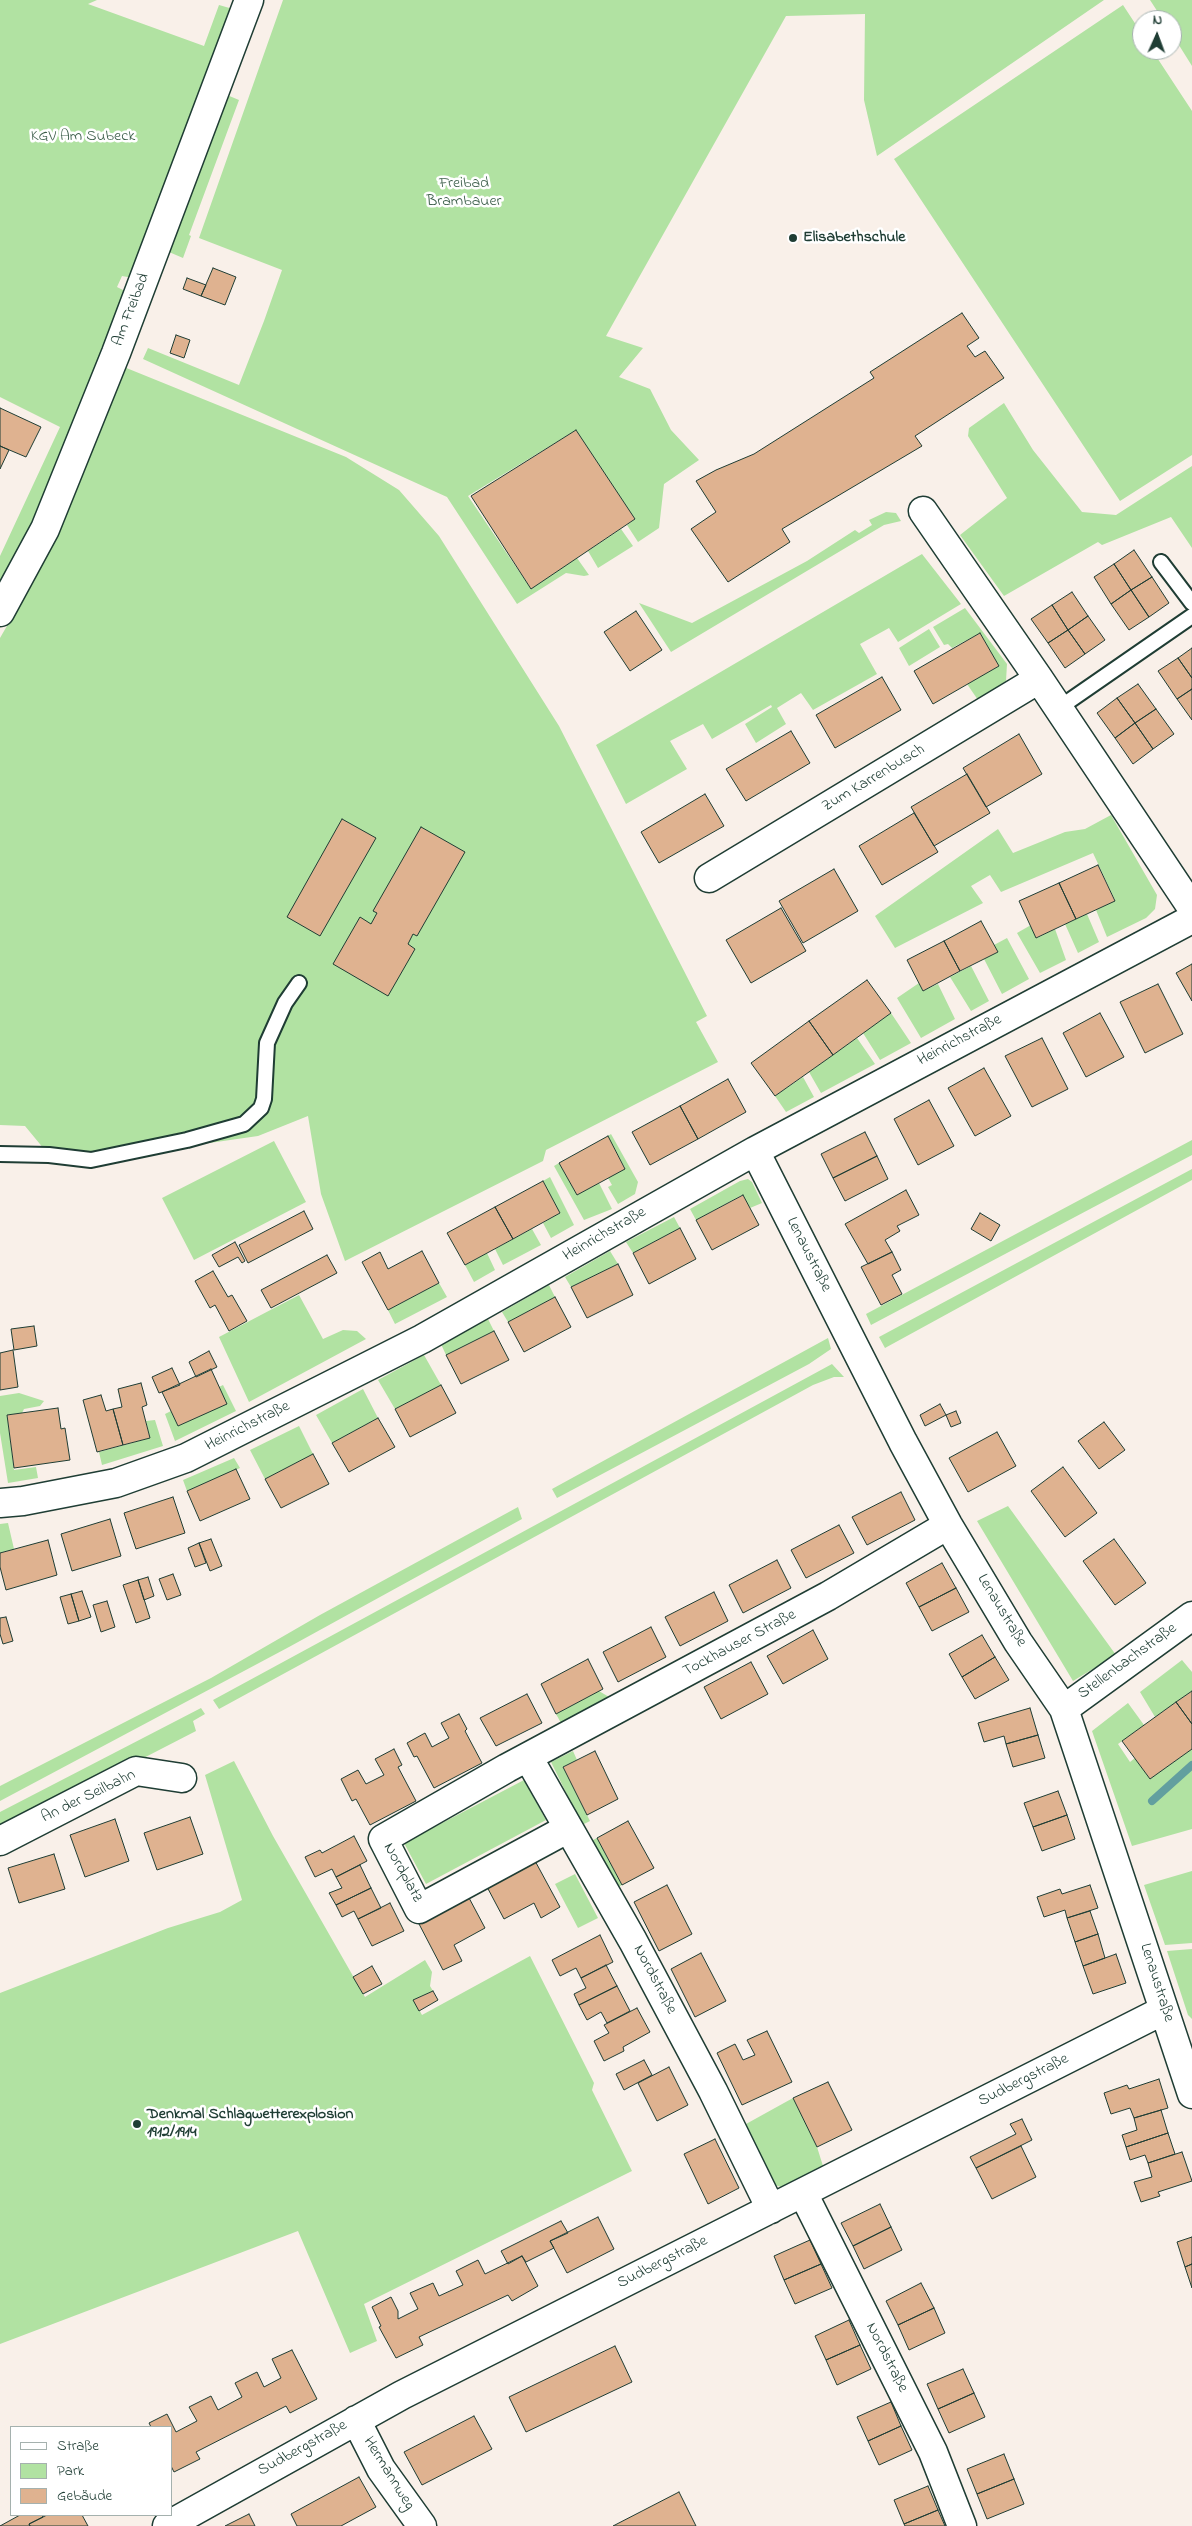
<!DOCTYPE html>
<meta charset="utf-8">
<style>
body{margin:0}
#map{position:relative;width:1192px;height:2526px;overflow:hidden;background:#f9f0e9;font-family:"Indie Flower",sans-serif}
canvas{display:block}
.legend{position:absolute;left:10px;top:2426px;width:162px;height:90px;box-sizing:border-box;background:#fff;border:1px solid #a5b1ae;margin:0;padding:6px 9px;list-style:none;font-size:15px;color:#1f3d34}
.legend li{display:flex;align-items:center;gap:10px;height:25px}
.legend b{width:25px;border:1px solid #a5b1ae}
.north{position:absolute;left:1132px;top:10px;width:50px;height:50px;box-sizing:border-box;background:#fff;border:1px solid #a5b1ae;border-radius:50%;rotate:2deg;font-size:14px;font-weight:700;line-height:20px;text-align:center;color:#1f3d34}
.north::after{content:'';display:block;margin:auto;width:18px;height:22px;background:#1f3d34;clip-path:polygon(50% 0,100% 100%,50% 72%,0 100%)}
</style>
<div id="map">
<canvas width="1192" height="2526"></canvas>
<ul class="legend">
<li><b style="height:6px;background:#fff"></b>Straße</li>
<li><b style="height:14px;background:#b1e2a2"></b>Park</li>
<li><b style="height:14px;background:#dfb290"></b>Gebäude</li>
</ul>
<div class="north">N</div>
</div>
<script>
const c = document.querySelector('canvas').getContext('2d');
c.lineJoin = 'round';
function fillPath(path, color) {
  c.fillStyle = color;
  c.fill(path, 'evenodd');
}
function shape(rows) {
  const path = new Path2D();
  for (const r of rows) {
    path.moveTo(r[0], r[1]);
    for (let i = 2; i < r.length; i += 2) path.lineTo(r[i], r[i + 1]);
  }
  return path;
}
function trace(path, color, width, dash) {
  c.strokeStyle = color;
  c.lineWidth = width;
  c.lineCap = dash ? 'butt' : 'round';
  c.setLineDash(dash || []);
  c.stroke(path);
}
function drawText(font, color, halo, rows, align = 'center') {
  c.font = font + ' "Indie Flower",sans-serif';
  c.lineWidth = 5;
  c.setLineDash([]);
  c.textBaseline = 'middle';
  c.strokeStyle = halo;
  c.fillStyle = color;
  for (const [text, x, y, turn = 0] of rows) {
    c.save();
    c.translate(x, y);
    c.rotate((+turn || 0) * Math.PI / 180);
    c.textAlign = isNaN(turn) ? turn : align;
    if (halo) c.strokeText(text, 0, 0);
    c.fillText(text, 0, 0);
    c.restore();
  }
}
fillPath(shape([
 [0,0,97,0,88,4,204,46,219,5,233,9,133,278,122,276,117,287,129,293,0,601,0,556,60,427,0,397],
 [283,0,1104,0,877,156,864,100,865,14,786,16,606,336,643,348,619,377,650,389,671,430,699,460,664,484,659,528,638,542,627,525,635,519,576,430,468,496,531,589,577,558,589,575,584,576,566,573,517,604,447,497,143,359,148,348,239,385,264,321,282,270,199,238],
 [1150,0,1192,0,1192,66,1172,34,1172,20,1163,20],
 [1123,5,1142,34,1142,50,1152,50,1192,111,1192,455,1120,501,894,159],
 [227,95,239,100,189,235,191,236,183,258,162,249],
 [119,365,346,457,399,490,439,536,559,726,707,1016,696,1022,718,1062,546,1150,543,1161,345,1261,321,1194,308,1116,258,1136,91,1160,49,1155,25,1126,0,1125,0,638,27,591],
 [1004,403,1033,450,1082,512,1116,515,1192,466,1192,548,1171,517,1102,545,1098,542,1004,596,960,535,1007,498,968,436,969,428],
 [886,512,896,513,901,521,884,525,671,652,639,603,692,623,807,561,855,530,859,533,872,525,869,520],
 [621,529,633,546,598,568,588,551],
 [922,554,961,604,898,642,889,628,860,644,877,674,813,710,801,693,777,708,786,724,756,743,745,724,772,707,771,705,712,739,703,724,670,741,687,769,626,804,596,745],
 [965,608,1007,664,1006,681,978,700,967,684,999,666,980,633,952,648,948,644,944,645,933,627],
 [929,629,940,647,909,666,899,648],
 [1111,815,1157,895,1155,909,1146,918,1107,937,1096,910,1115,900,1093,853,1001,892,990,875,971,886,983,903,895,948,875,916,998,829,1013,853,1065,832,1085,829],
 [1087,914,1099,942,1078,953,1065,924],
 [1031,925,1037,938,1055,929,1066,960,1040,973,1017,933],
 [1007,938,1029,979,1002,994,984,959,998,952,994,945],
 [971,966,989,1001,971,1011,950,977],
 [919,983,923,991,938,984,955,1019,921,1038,897,998],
 [891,1013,911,1043,880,1060,863,1033],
 [857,1038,875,1064,821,1093,809,1072],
 [803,1077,814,1097,786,1112,775,1096],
 [611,1134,638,1182,635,1194,618,1204,608,1187,612,1185,608,1178,625,1168,608,1136],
 [1192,1140,1192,1155,871,1325,866,1314],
 [274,1141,306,1202,194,1260,162,1198],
 [559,1163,577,1195,599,1183,612,1209,584,1220,554,1166],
 [1192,1169,1192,1180,885,1348,879,1337],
 [550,1177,574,1225,551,1238,543,1223,560,1213,543,1181],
 [748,1179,752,1182,762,1203,750,1208,742,1195,696,1220,690,1209,740,1181],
 [674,1217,680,1228,633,1253,626,1242],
 [532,1229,541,1245,503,1265,495,1249],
 [610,1251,618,1264,571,1287,565,1277],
 [487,1253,495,1270,474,1282,465,1265],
 [439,1283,447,1297,395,1324,388,1310],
 [549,1285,555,1297,508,1322,502,1312],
 [299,1295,323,1339,343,1330,357,1331,366,1339,249,1402,219,1337],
 [488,1319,494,1331,446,1355,441,1344],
 [828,1338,831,1349,809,1364,557,1498,552,1489],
 [424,1355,441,1385,395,1409,378,1380],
 [832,1364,844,1377,834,1377,813,1385,219,1709,213,1700],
 [223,1385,236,1411,175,1441,165,1414,171,1411,178,1426,226,1404,219,1387],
 [363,1389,378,1418,332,1443,316,1415],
 [19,1393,44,1401,40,1406,24,1409,22,1413,7,1415,14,1470,36,1467,38,1478,8,1483,0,1433,0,1396],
 [155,1420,163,1446,102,1465,99,1452,150,1438,146,1421],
 [299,1426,313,1454,265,1479,250,1450],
 [234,1458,240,1468,187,1491,183,1480],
 [1008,1506,1116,1655,1073,1681,977,1521],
 [518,1507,522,1519,289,1647,0,1801,0,1786,211,1678,320,1615],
 [8,1523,14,1549,0,1553,0,1524],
 [1182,1660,1192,1672,1192,1691,1155,1717,1140,1692],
 [599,1691,609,1697,561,1723,556,1714],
 [1128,1703,1144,1725,1118,1744,1130,1762,1135,1758,1150,1779,1192,1749,1192,1829,1132,1846,1092,1731],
 [201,1708,205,1714,193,1721,196,1731,0,1832,0,1812],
 [573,1751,577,1760,563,1767,590,1821,582,1825,551,1762],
 [234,1761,273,1836,365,1997,425,1960,432,1972,430,1986,433,1991,414,2000,422,2015,530,1956,594,2083,592,2090,632,2171,364,2304,377,2341,350,2353,298,2231,0,2344,0,1993,168,1928,220,1912,242,1900,205,1775],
 [524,1780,546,1820,426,1884,404,1843],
 [597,1838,622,1885,617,1888,591,1841],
 [1192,1871,1192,1943,1165,1945,1144,1885],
 [575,1874,598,1918,578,1928,555,1884],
 [1192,1949,1192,2019,1188,2015,1167,1951],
 [793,2098,817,2147,823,2166,781,2187,775,2185,746,2124]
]), '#b1e2a2');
trace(shape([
 [1152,1801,1192,1765]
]), '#629f9f', 8);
const building = shape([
 [213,268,236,277,225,305,201,296,213,268],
 [187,278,206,285,201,296,183,289,187,278],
 [962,313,979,338,967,346,975,357,985,351,1004,378,915,436,922,446,782,529,790,542,728,582,691,529,716,512,696,481,716,470,754,454,874,378,870,372,962,313],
 [176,335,190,340,184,358,170,353,176,335],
 [0,408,41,427,26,457,0,446,0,408],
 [576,430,635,519,531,589,471,496,576,430],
 [0,446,9,450,0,469,0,446],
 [1134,550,1152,577,1131,590,1114,564,1134,550],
 [1114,564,1131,590,1111,604,1094,577,1114,564],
 [1152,577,1169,603,1149,617,1131,590,1152,577],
 [1131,590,1149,617,1129,630,1111,604,1131,590],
 [1072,592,1088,616,1068,630,1052,605,1072,592],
 [1052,605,1068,630,1048,643,1031,619,1052,605],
 [636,611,662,650,630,671,604,632,636,611],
 [1088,616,1105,640,1085,654,1068,630,1088,616],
 [1068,630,1085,654,1065,668,1048,643,1068,630],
 [980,633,999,666,933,704,914,671,980,633],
 [1192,648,1192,678,1178,658,1192,648],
 [1178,658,1192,678,1192,689,1177,699,1158,671,1178,658],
 [882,677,901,710,835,748,816,715,882,677],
 [1138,684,1156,709,1135,723,1117,698,1138,684],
 [1192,689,1192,720,1177,699,1192,689],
 [1117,698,1135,723,1115,738,1097,713,1117,698],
 [1156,709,1174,734,1153,749,1135,723,1156,709],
 [1135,723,1153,749,1133,764,1115,738,1135,723],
 [791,731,810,763,746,801,726,769,791,731],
 [1019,734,1042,774,986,807,963,768,1019,734],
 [967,774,990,813,934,846,911,807,967,774],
 [705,794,724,826,659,863,641,832,705,794],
 [914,813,938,852,882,885,859,846,914,813],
 [342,819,376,838,320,936,287,917,342,819],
 [421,827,465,852,417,936,413,934,408,944,415,949,388,996,333,964,360,917,371,924,377,913,373,911,421,827],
 [1098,865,1115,901,1076,919,1059,883,1098,865],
 [834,869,858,911,803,943,779,901,834,869],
 [1059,883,1076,919,1036,938,1019,901,1059,883],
 [781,908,806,951,751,983,726,940,781,908],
 [981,921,998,952,960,971,944,941,981,921],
 [944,941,960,971,923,991,907,960,944,941],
 [1192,964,1192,1001,1176,973,1192,964],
 [867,980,891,1013,833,1055,809,1021,867,980],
 [1158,984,1183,1034,1145,1053,1120,1002,1158,984],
 [1100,1013,1124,1057,1086,1077,1063,1033,1100,1013],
 [809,1021,833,1055,775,1096,751,1063,809,1021],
 [1042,1038,1068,1089,1032,1107,1005,1056,1042,1038],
 [984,1068,1011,1116,975,1136,948,1088,984,1068],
 [728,1079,746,1112,698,1139,680,1106,728,1079],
 [929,1100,954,1146,918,1165,894,1119,929,1100],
 [680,1106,698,1139,650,1165,632,1132,680,1106],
 [865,1132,877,1156,833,1178,821,1154,865,1132],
 [608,1136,625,1169,577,1195,559,1163,608,1136],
 [877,1156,888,1179,845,1201,833,1178,877,1156],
 [543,1181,560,1213,513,1239,495,1207,543,1181],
 [906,1190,919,1215,897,1226,900,1231,885,1240,892,1252,868,1264,845,1224,906,1190],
 [743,1195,759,1225,712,1250,696,1220,743,1195],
 [495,1207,513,1239,465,1265,447,1233,495,1207],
 [304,1211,313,1229,248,1263,239,1245,304,1211],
 [980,1213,1000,1225,991,1241,971,1229,980,1213],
 [680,1228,696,1259,649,1284,633,1253,680,1228],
 [235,1242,245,1261,242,1263,238,1257,219,1267,212,1255,235,1242],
 [422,1251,439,1283,388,1310,362,1262,380,1252,388,1269,422,1251],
 [892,1252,901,1270,892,1275,902,1294,881,1305,861,1267,892,1252],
 [327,1255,337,1273,271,1308,261,1290,327,1255],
 [618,1264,633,1295,587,1318,571,1287,618,1264],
 [213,1271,228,1297,232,1295,247,1321,229,1331,215,1305,210,1308,195,1281,213,1271],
 [555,1297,571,1327,524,1352,508,1322,555,1297],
 [34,1326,37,1346,14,1350,11,1329,34,1326],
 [494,1331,509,1360,461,1384,446,1355,494,1331],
 [13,1350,18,1387,0,1390,0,1353,13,1350],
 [209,1351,217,1367,196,1377,189,1362,209,1351],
 [172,1368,180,1385,159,1393,152,1377,172,1368],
 [211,1369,227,1404,178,1426,162,1392,211,1369],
 [141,1383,147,1405,142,1407,150,1438,123,1445,113,1409,122,1407,118,1389,141,1383],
 [441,1385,456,1413,410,1437,395,1409,441,1385],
 [101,1395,106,1411,113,1409,123,1445,97,1452,83,1400,101,1395],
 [940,1404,946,1415,925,1426,920,1415,940,1404],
 [58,1408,61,1429,65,1428,70,1460,14,1468,7,1415,58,1408],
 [956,1411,961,1423,951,1427,946,1415,956,1411],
 [378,1418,395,1447,349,1472,332,1443,378,1418],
 [1104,1422,1125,1450,1099,1469,1078,1441,1104,1422],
 [997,1432,1016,1466,968,1492,949,1458,997,1432],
 [313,1454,329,1484,281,1508,265,1479,313,1454],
 [1063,1467,1097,1513,1065,1537,1031,1491,1063,1467],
 [236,1469,250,1499,200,1521,187,1491,236,1469],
 [901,1492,915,1520,867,1545,852,1517,901,1492],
 [173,1497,185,1533,136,1549,124,1513,173,1497],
 [110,1519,121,1556,72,1571,61,1534,110,1519],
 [839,1525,854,1553,806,1578,791,1550,839,1525],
 [211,1539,222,1566,210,1571,199,1543,211,1539],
 [1114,1539,1146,1583,1115,1605,1083,1561,1114,1539],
 [48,1540,57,1575,6,1590,0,1567,0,1553,48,1540],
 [199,1543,206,1563,195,1567,188,1548,199,1543],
 [777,1560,791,1588,743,1613,729,1585,777,1560],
 [942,1563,956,1588,919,1607,906,1583,942,1563],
 [173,1574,181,1595,167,1600,159,1579,173,1574],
 [148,1577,154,1596,144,1600,138,1580,148,1577],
 [138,1580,150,1618,136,1623,123,1585,138,1580],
 [956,1588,969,1612,932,1631,919,1607,956,1588],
 [82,1591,91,1617,79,1621,71,1594,82,1591],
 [714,1592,728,1621,680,1646,665,1617,714,1592],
 [71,1594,79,1621,68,1624,60,1597,71,1594],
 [107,1601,115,1627,101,1632,93,1605,107,1601],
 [6,1617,13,1641,3,1644,0,1634,0,1618,6,1617],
 [651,1627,666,1657,618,1682,603,1652,651,1627],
 [813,1630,828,1659,783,1684,767,1656,813,1630],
 [982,1635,995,1657,962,1677,949,1654,982,1635],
 [995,1657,1009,1680,975,1699,962,1677,995,1657],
 [588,1659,603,1689,556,1714,541,1684,588,1659],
 [751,1662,768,1694,721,1719,704,1687,751,1662],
 [1192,1691,1192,1724,1176,1702,1192,1691],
 [527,1694,542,1723,496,1746,480,1718,527,1694],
 [1176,1702,1192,1724,1192,1749,1150,1779,1122,1741,1176,1702],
 [1030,1708,1038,1735,1006,1744,1004,1736,984,1742,978,1723,1030,1708],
 [459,1714,467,1729,465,1731,482,1763,434,1788,417,1756,414,1757,407,1743,425,1733,432,1747,449,1738,441,1723,459,1714],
 [1038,1735,1045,1758,1013,1767,1006,1744,1038,1735],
 [394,1749,402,1765,398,1767,416,1801,370,1825,356,1799,352,1801,341,1779,358,1770,366,1784,384,1775,375,1759,394,1749],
 [595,1751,618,1799,587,1815,563,1767,595,1751],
 [1058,1791,1067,1815,1033,1827,1024,1803,1058,1791],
 [1067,1815,1075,1839,1042,1851,1033,1827,1067,1815],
 [190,1817,203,1854,157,1870,144,1833,190,1817],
 [115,1819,129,1861,85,1877,70,1835,115,1819],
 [628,1821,654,1868,622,1885,597,1838,628,1821],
 [354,1836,367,1861,336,1877,332,1869,315,1877,305,1857,320,1850,322,1853,354,1836],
 [54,1854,65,1889,19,1903,8,1868,54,1854],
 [534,1859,560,1907,541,1918,534,1903,504,1919,486,1885,534,1859],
 [360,1865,371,1888,336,1905,329,1893,342,1888,336,1877,360,1865],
 [667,1885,692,1934,659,1951,634,1902,667,1885],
 [1090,1885,1098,1908,1067,1918,1065,1910,1044,1917,1037,1897,1060,1889,1062,1894,1090,1885],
 [371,1888,381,1908,358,1919,354,1911,342,1917,336,1905,371,1888],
 [468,1896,485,1928,454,1945,462,1961,443,1970,418,1922,468,1896],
 [390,1903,404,1931,372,1946,358,1919,390,1903],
 [1090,1911,1098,1934,1075,1942,1067,1918,1090,1911],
 [1098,1934,1105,1958,1083,1966,1075,1942,1098,1934],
 [600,1935,613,1962,581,1978,576,1968,560,1976,552,1960,600,1935],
 [701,1953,726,2001,695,2017,671,1969,701,1953],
 [1116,1954,1126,1983,1093,1994,1083,1966,1116,1954],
 [606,1965,617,1986,579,2005,574,1994,586,1988,581,1978,606,1965],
 [372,1966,382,1984,363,1994,353,1977,372,1966],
 [617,1986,630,2011,607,2023,601,2012,587,2020,579,2005,617,1986],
 [433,1991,438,2000,419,2011,413,2000,433,1991],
 [637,2008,650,2032,623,2047,624,2051,604,2061,594,2041,609,2033,604,2025,637,2008],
 [767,2031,792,2082,742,2105,717,2053,735,2044,743,2060,755,2055,747,2040,767,2031],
 [644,2060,652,2075,624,2090,616,2074,644,2060],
 [669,2067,688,2105,657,2121,638,2083,669,2067],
 [1159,2079,1168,2108,1134,2118,1130,2108,1111,2114,1104,2093,1127,2085,1129,2089,1159,2079],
 [828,2082,852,2130,817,2147,793,2098,828,2082],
 [1161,2110,1168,2133,1126,2147,1122,2135,1137,2130,1134,2118,1161,2110],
 [1022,2119,1032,2140,976,2168,970,2157,1016,2134,1010,2124,1022,2119],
 [1168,2133,1175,2154,1148,2163,1145,2155,1130,2160,1126,2147,1168,2133],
 [715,2139,739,2188,708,2204,684,2154,715,2139],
 [1021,2146,1036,2177,992,2199,976,2168,1021,2146],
 [1182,2152,1192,2181,1158,2192,1160,2196,1141,2202,1134,2182,1152,2177,1148,2163,1182,2152],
 [880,2204,891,2227,853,2246,841,2223,880,2204],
 [598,2217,614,2249,567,2273,550,2241,598,2217],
 [561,2221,568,2233,550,2241,554,2248,526,2262,522,2256,508,2264,501,2251,561,2221],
 [891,2227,902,2250,864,2269,853,2246,891,2227],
 [1192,2237,1192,2264,1185,2267,1177,2242,1192,2237],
 [810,2240,821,2264,784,2280,774,2256,810,2240],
 [522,2256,538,2286,512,2301,508,2295,419,2337,423,2345,396,2358,379,2327,381,2326,372,2307,391,2297,398,2311,398,2319,418,2309,410,2293,433,2283,439,2296,463,2285,456,2271,478,2260,485,2274,522,2256],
 [821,2264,832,2288,795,2304,784,2280,821,2264],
 [1192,2264,1192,2288,1185,2267,1192,2264],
 [921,2283,934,2308,898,2325,886,2301,921,2283],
 [934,2308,945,2333,909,2350,898,2325,934,2308],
 [849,2320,860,2345,826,2360,815,2336,849,2320],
 [860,2345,871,2369,837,2385,826,2360,860,2345],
 [615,2346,632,2382,526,2432,509,2397,615,2346],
 [292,2350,317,2399,290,2413,286,2406,196,2452,200,2459,174,2472,171,2466,171,2427,151,2427,149,2423,167,2414,176,2432,197,2421,189,2407,211,2396,218,2410,242,2397,235,2383,257,2372,264,2387,281,2378,272,2359,292,2350],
 [963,2369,974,2393,938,2409,927,2384,963,2369],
 [974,2393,985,2417,949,2433,938,2409,974,2393],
 [891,2402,901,2426,868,2441,857,2417,891,2402],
 [474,2416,492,2449,422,2485,404,2452,474,2416],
 [901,2426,912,2450,879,2465,868,2441,901,2426],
 [1004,2454,1014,2479,977,2494,967,2469,1004,2454],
 [359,2477,376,2507,341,2526,297,2526,291,2514,359,2477],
 [1014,2479,1024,2504,987,2519,977,2494,1014,2479],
 [928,2486,938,2510,904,2524,894,2500,928,2486],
 [679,2492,696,2526,613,2526,679,2492],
 [938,2510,945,2526,905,2526,904,2524,938,2510],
 [249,2514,255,2526,225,2526,249,2514],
 [20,2515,42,2515,43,2517,29,2524,30,2526,0,2526,20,2515],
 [47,2515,82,2515,88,2526,30,2526,29,2524,47,2515]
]);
fillPath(building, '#dfb290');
trace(building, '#1f3d34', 1);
const service = shape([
 [1161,562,1192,603],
 [1059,708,1192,616],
 [0,1154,49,1155,91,1160,187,1140,244,1124,261,1108,264,1099,267,1043,285,1003,299,983]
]);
const minor = shape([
 [923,511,1039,679,1192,908],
 [0,612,45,529,116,353,249,0],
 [709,878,1039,679],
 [755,1151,903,1442,948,1525,1018,1642,1064,1709,1192,2094],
 [0,1503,23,1501,116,1483,186,1458,422,1339,755,1151,1192,919],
 [1064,1709,1192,1616],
 [528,1757,633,1941,713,2091,771,2209],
 [567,1829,419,1909,383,1839,507,1768,828,1596,948,1525],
 [0,1841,136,1771,182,1778],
 [803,2193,933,2452,962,2526],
 [356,2420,381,2469,422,2526],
 [167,2526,402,2395,1164,2010]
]);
trace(service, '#1f3d34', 18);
trace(minor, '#1f3d34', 31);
trace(service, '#fff', 14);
trace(minor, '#fff', 28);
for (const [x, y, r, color] of [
 [793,238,5,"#1f3d34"],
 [137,2124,5,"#1f3d34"]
]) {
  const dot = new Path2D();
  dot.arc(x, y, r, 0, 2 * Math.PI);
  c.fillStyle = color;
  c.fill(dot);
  trace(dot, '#fff', 2);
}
drawText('16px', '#3c5e4a', '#fff', [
 ["KGV Am Subeck",83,137],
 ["Freibad",464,184],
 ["Brambauer",464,202]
]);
drawText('bold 16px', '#1f3d34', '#fff', [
 ["Elisabethschule",803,238],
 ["Denkmal Schlagwetterexplosion",147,2115],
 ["1912/1914",147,2133]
], 'left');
drawText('16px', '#1f3d34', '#fff', [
 ["Am Freibad",132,310,-69],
 ["Zum Karrenbusch",874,779,-31],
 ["Heinrichstraße",960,1041,-28],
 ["Heinrichstraße",605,1235,-30],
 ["Lenaustraße",808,1255,63],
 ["Heinrichstraße",248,1427,-27],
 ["Lenaustraße",1001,1611,59],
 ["Tockhauser Straße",740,1644,-28],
 ["Stellenbachstraße",1128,1662,-36],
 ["An der Seilbahn",89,1797,-26],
 ["Nordplatz",402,1873,61],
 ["Nordstraße",654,1980,62],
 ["Lenaustraße",1156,1983,72],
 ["Sudbergstraße",1024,2081,-27],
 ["Sudbergstraße",663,2263,-27],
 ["Nordstraße",886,2358,63],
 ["Sudbergstraße",303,2449,-29],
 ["Hermannweg",388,2474,58]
]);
</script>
